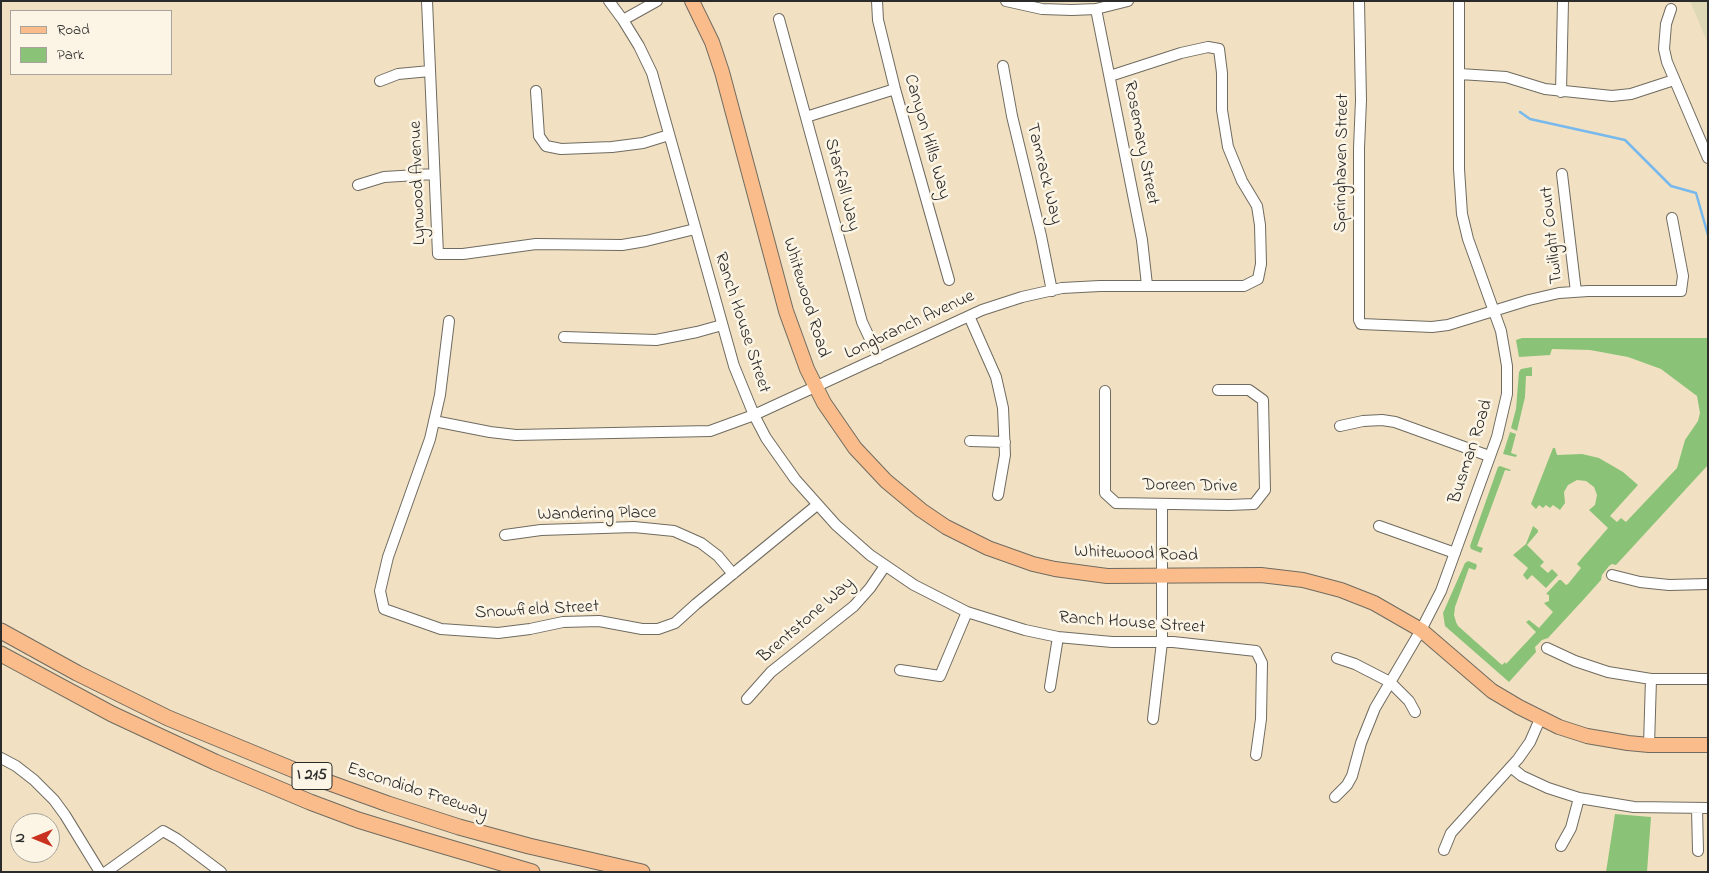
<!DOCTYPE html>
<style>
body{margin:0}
#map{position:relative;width:1709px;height:873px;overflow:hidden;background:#f1e1c2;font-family:"Indie Flower",sans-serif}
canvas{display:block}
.frame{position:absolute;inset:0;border:2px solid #2b2b2b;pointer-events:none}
.legend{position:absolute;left:10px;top:10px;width:162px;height:65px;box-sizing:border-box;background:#fcf5e5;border:1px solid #a8a49b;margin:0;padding:6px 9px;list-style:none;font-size:15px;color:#2b2b2b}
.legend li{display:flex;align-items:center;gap:10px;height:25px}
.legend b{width:25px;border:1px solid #a8a49b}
.north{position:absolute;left:10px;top:813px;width:50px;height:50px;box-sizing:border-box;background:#fcf5e5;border:1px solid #a8a49b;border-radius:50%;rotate:270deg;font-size:14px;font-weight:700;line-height:20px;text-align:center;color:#2b2b2b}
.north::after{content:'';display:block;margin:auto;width:18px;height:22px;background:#c8321e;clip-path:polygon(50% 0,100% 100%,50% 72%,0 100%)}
</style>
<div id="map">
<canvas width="1709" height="873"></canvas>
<div class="frame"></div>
<ul class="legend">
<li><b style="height:6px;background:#f9bc8a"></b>Road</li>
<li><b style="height:14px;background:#8ac377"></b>Park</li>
</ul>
<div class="north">N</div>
</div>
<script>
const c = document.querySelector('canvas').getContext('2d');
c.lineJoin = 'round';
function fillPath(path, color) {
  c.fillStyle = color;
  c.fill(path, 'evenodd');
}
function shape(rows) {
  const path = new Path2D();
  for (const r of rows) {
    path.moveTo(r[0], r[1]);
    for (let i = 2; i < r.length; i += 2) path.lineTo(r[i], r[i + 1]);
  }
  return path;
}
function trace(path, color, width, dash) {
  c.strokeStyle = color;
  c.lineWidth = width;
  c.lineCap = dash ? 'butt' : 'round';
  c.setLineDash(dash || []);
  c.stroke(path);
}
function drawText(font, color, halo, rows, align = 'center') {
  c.font = font + ' "Indie Flower",sans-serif';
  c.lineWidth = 5;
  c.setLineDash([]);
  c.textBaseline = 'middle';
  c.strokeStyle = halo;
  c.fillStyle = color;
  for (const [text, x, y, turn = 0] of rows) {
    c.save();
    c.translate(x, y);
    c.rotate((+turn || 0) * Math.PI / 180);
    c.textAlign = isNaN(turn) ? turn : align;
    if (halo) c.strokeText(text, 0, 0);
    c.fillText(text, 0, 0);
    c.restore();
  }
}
fillPath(shape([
 [1690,1,1708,1,1708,44]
]), '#ded8b7');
fillPath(shape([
 [1522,338,1708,338,1708,465,1616,565,1612,564,1609,566,1602,575,1601,580,1584,599,1548,638,1542,640,1535,647,1536,652,1509,682,1445,626,1443,613,1465,563,1468,561,1476,564,1477,566,1475,570,1469,568,1455,607,1454,615,1456,622,1458,626,1502,665,1505,662,1506,664,1536,632,1526,622,1529,620,1539,628,1553,612,1544,603,1549,601,1549,595,1546,594,1559,580,1561,580,1566,585,1568,584,1581,568,1577,564,1608,528,1589,510,1595,505,1597,495,1594,487,1586,481,1577,480,1568,485,1564,492,1565,503,1560,510,1553,505,1550,508,1546,505,1543,508,1539,505,1536,509,1531,504,1553,448,1555,448,1557,455,1582,454,1599,458,1623,472,1638,485,1610,516,1617,522,1621,518,1626,522,1677,468,1685,440,1698,421,1700,413,1697,396,1661,369,1628,357,1590,350,1552,349,1550,355,1519,357,1516,340],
 [1532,367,1532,376,1526,376,1525,397,1517,431,1511,428,1516,409,1519,372,1521,369],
 [1510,432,1516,434,1511,453,1517,455,1516,457,1503,454],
 [1500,466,1511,470,1510,471,1505,470,1477,546,1483,548,1481,553,1471,549,1470,546,1498,467],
 [1533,526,1538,530,1538,532,1527,545,1544,562,1540,566,1548,573,1552,569,1558,575,1546,588,1532,575,1527,580,1523,575,1528,568,1513,555,1526,544],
 [1615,814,1651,817,1647,872,1606,872]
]), '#8ac377');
trace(shape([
 [1520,112,1530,119,1625,140,1671,186,1696,193,1708,235]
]), '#77b9ec', 2.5);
const minor = shape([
 [427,1,438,254,463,254,536,244,622,245,646,241,695,229],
 [609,1,623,20,639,46,652,73,734,366,754,415,766,438,795,479,836,525,870,555,914,585,967,612,1025,630,1058,637,1112,642,1173,642,1256,651,1262,663,1261,719,1256,755],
 [877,1,878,20,895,89,949,280],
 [1006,1,1042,9,1072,10,1096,9,1128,1],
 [1359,1,1361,100,1359,148,1359,320,1361,324,1432,327,1448,325,1529,300,1559,293,1588,291,1681,291,1683,276,1672,218],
 [1096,9,1142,240,1147,285],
 [1671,9,1666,24,1664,49,1667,62,1708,158],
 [779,19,862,322,879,358],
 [623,20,657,1],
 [1003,66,1012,116,1041,236,1052,291],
 [1460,74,1506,77,1545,89,1612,96,1631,94,1674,80],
 [380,81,398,74,430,71],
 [536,91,539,136,546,146,561,149,612,147,643,143,669,135],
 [1561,92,1563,1],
 [806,117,895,89],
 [1562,174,1576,292],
 [358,185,384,177,434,174],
 [969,316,996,377,1003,408,1005,455,998,495],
 [449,321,440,395,430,439,388,557,380,591,384,609,441,629,498,633,530,629,563,622,599,621,642,629,658,629,675,623,696,604,817,505],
 [564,337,656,340,697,332,722,325],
 [1105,391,1105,493,1116,503,1229,505,1254,504,1265,490,1263,400,1249,390,1218,390],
 [434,421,490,432,516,435,710,431,754,415,982,310,1022,297,1062,288,1100,286,1244,286,1258,279,1261,264,1260,225,1257,206,1242,181,1228,147,1222,110,1222,73,1219,49,1208,47,1181,53,1110,76],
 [1340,426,1363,421,1382,420,1395,422,1489,456],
 [970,441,1005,442],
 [1379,526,1455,553],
 [505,535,541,530,634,527,674,531,701,543,718,556,733,574],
 [1612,575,1640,582,1669,585,1708,584],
 [1547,648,1575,661,1608,672,1651,679,1708,679],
 [1337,658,1355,664,1390,682,1409,701,1415,712],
 [900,670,940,676,967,612],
 [1050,687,1058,637],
 [747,699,771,672,854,606,870,588,885,566],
 [1153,719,1162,642,1162,504],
 [1649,745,1651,679],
 [1,758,16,766,34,780,54,800,65,815,100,872],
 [1512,768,1522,776,1548,788,1579,798,1634,807,1708,808],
 [1335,797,1347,785,1352,776,1361,743,1375,708,1421,630,1441,591,1497,437,1507,394,1507,366,1501,331,1468,239,1462,214,1459,169,1459,1],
 [1697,808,1698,851],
 [1561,846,1571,828,1579,798],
 [1444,850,1451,833,1518,759,1530,742,1540,719],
 [106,872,163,831,177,839,221,872]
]);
const major = shape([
 [692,1,712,42,722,72,786,311,807,369,824,403,855,448,886,481,921,510,946,527,988,548,1033,564,1055,569,1107,576,1261,575,1303,580,1341,590,1374,603,1421,630,1492,691,1519,707,1559,727,1587,736,1628,743,1649,745,1708,745]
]);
const highway = shape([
 [1,631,77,673,168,718,294,770,388,804,459,827,529,846,642,872],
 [1,654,112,714,215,762,310,802,358,820,420,839,532,872]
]);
trace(minor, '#706b60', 12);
trace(major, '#706b60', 16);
trace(highway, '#706b60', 17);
trace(minor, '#fff', 10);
trace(major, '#f9bc8a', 14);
trace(highway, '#f9bc8a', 15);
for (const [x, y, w] of [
 [312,776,40]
]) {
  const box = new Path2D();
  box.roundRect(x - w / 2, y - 13.5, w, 27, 4);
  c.fillStyle = '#fcf5e5';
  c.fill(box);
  trace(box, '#2b2b2b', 1);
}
drawText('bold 16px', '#2b2b2b', null, [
 ["I 215",312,776]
]);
drawText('18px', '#2b2b2b', '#fcf5e5', [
 ["Canyon Hills Way",926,137,74],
 ["Rosemary Street",1140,143,79],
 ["Springhaven Street",1343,163,-89],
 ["Tamrack Way",1043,174,76],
 ["Lynwood Avenue",419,183,-92],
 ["Starfall Way",841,185,75],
 ["Twilight Court",1553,235,-96],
 ["Whitewood Road",805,298,73],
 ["Ranch House Street",741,323,72],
 ["Longbranch Avenue",910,326,-25],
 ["Busman Road",1472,452,-72],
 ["Doreen Drive",1190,487,1],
 ["Wandering Place",597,515,-1],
 ["Whitewood Road",1136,555,2],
 ["Snowfield Street",537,611,-3],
 ["Brentstone Way",807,621,-41],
 ["Ranch House Street",1132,624,4],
 ["Escondido Freeway",417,792,18]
]);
</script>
